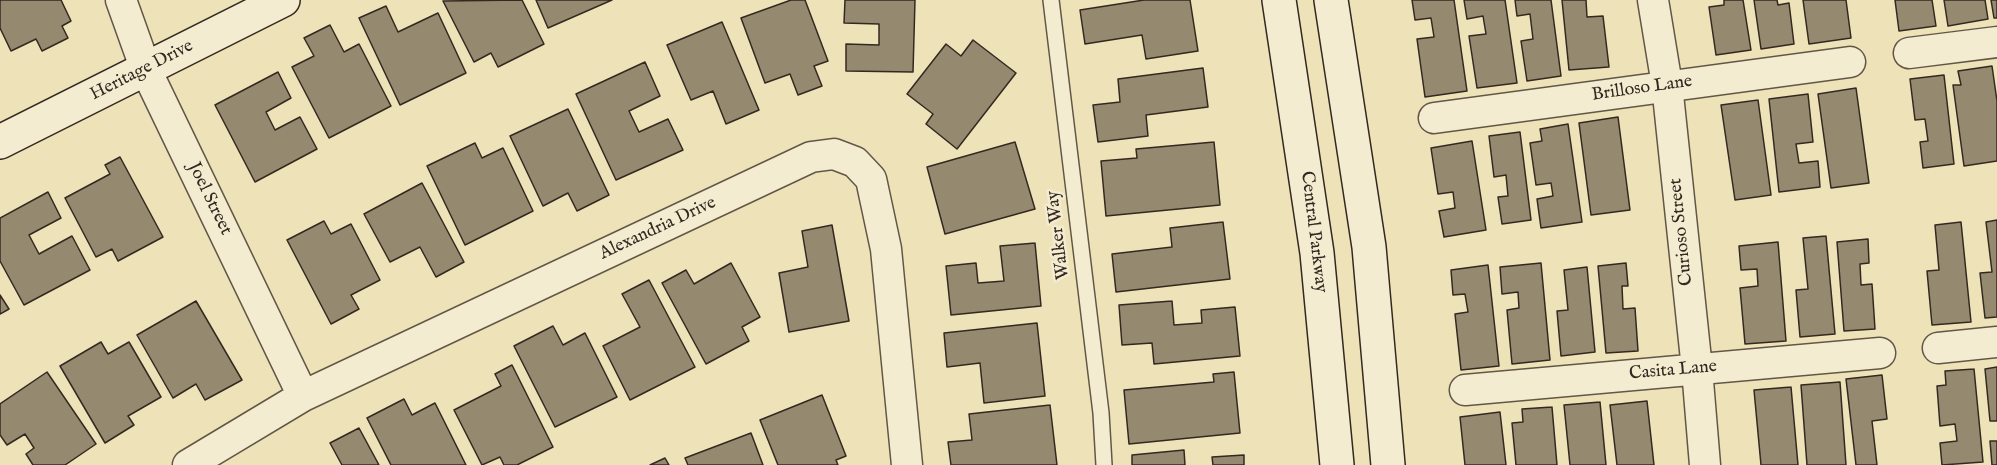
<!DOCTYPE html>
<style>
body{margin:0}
canvas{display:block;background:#eee2b8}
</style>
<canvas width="1997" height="465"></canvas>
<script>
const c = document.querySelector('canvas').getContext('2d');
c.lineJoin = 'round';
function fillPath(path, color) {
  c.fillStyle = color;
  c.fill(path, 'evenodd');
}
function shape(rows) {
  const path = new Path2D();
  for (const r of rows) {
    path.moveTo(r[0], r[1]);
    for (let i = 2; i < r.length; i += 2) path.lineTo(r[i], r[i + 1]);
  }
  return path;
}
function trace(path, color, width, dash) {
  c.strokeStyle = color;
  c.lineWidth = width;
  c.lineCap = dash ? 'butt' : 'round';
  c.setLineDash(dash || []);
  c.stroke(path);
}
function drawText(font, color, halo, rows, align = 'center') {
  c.font = font + ' "IM FELL English",serif';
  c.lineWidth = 5;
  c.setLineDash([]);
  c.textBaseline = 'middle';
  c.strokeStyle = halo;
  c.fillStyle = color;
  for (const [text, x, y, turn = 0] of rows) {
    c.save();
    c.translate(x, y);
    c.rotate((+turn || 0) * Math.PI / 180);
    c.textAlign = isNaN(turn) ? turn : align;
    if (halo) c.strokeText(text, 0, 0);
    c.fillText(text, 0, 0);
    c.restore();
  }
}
const building = shape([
 [0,0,61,0,71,21,62,26,68,38,42,51,36,39,11,51,0,28,0,0],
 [522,0,544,44,498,67,491,53,474,62,443,1,522,0],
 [536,0,612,0,548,28,536,0],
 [791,0,805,0,828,61,814,66,822,86,798,95,790,74,765,83,741,18,791,0],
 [845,0,915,0,913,72,846,71,846,44,879,45,879,24,844,23,845,0],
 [1144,0,1190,0,1198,51,1146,59,1142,35,1085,44,1080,10,1144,0],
 [1412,0,1454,0,1467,91,1425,97,1417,39,1434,37,1431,18,1415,20,1412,0],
 [1464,0,1505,0,1517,83,1477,88,1469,36,1486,34,1483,16,1467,19,1464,0],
 [1515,0,1551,0,1561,76,1527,81,1521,41,1533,39,1530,14,1517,16,1515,0],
 [1562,0,1586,0,1587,17,1603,16,1609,67,1569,70,1562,0],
 [1724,0,1743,0,1751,50,1716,55,1709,7,1724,5,1724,0],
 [1754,0,1777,0,1778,5,1789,3,1794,44,1761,49,1754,0],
 [1803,0,1846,0,1851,38,1809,44,1803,0],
 [1895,0,1932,0,1936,26,1899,31,1895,0],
 [1944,0,1985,0,1988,19,1948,26,1944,0],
 [1991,0,1997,0,1997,18,1994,18,1991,0],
 [386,6,398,32,438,13,466,73,400,105,359,18,386,6],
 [722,22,759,110,726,124,713,91,691,100,667,45,722,22],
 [330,25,344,52,359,44,391,106,329,138,292,67,314,56,304,38,330,25],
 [973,40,1016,73,957,149,926,124,933,114,907,94,946,44,961,56,973,40],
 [645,62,660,96,629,111,639,132,668,119,683,150,616,180,576,94,645,62],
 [1992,66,1997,101,1997,161,1964,166,1953,85,1961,85,1958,71,1992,66],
 [1203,68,1208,107,1146,115,1148,136,1098,142,1093,105,1120,102,1118,79,1203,68],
 [278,72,291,98,266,112,275,130,300,117,317,149,255,182,215,105,278,72],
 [1944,75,1954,164,1923,168,1920,142,1928,141,1925,119,1915,120,1910,79,1944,75],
 [1856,88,1869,183,1831,188,1818,94,1856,88],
 [1808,94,1813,142,1796,144,1799,163,1818,161,1820,187,1779,192,1769,99,1808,94],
 [1758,100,1771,195,1735,200,1721,105,1758,100],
 [568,109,609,195,577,211,568,193,543,206,510,136,568,109],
 [1618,117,1630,210,1591,215,1579,123,1618,117],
 [1568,124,1582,222,1541,228,1537,199,1553,196,1551,183,1536,185,1530,143,1542,141,1540,129,1568,124],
 [1520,132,1531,220,1502,224,1498,197,1508,196,1506,175,1494,177,1489,136,1520,132],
 [1472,141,1486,230,1444,237,1439,211,1455,208,1453,192,1438,194,1431,148,1472,141],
 [1015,142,1035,209,945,234,927,167,1015,142],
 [1214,142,1220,205,1106,216,1101,161,1137,158,1136,149,1214,142],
 [475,143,482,158,503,148,533,211,465,245,427,166,475,143],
 [120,157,163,237,118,261,112,249,96,257,65,198,110,174,105,165,120,157],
 [422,183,464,262,436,277,420,247,390,262,364,214,422,183],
 [48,192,61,218,29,235,39,254,72,236,90,270,24,305,0,261,0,218,48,192],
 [1997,220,1997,317,1985,318,1980,273,1992,272,1986,222,1997,220],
 [324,221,331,234,351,224,380,280,351,295,359,309,331,324,287,240,324,221],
 [1223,222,1230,279,1116,292,1112,254,1172,247,1170,228,1223,222],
 [1961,222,1971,322,1932,325,1927,271,1939,270,1935,225,1961,222],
 [832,225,849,321,789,332,779,273,808,267,802,231,832,225],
 [1826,236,1835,334,1800,337,1796,290,1808,289,1803,238,1826,236],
 [1868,239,1869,263,1860,264,1861,285,1872,284,1875,329,1844,331,1837,242,1868,239],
 [1778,242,1786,341,1745,344,1740,288,1758,286,1757,269,1741,270,1739,246,1778,242],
 [1035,243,1041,306,951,315,946,266,976,263,978,283,1004,281,1000,246,1035,243],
 [731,263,760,317,742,327,749,341,706,364,662,283,686,270,694,284,731,263],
 [1541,263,1550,360,1512,364,1507,310,1519,308,1518,292,1502,294,1500,267,1541,263],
 [1626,263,1628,286,1622,286,1623,309,1635,308,1638,351,1606,353,1598,266,1626,263],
 [1488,265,1499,366,1461,370,1455,314,1468,312,1465,294,1453,295,1451,270,1488,265],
 [1587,267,1595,352,1561,356,1557,311,1568,310,1564,270,1587,267],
 [649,280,695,367,630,400,603,346,640,327,622,294,649,280],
 [0,295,9,309,0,314,0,295],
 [196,301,242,380,205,400,196,384,173,398,137,335,196,301],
 [1172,301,1174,325,1202,323,1201,310,1235,307,1240,356,1154,364,1152,343,1122,345,1119,305,1172,301],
 [1037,323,1045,396,984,403,980,363,947,367,944,333,1037,323],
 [553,326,563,345,585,333,617,397,555,427,514,346,553,326],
 [101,342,108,354,129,342,161,397,128,416,134,425,105,443,60,366,101,342],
 [512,365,553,447,517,465,504,465,500,457,482,465,454,410,501,386,495,374,512,365],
 [1997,367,1997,421,1990,421,1985,369,1997,367],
 [1974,369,1983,462,1942,465,1940,443,1957,441,1955,424,1940,426,1937,386,1946,385,1945,371,1974,369],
 [47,372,96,444,65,465,33,465,26,454,34,448,25,434,7,445,0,435,0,404,47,372],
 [1234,372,1240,433,1129,444,1124,390,1214,382,1213,374,1234,372],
 [1882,375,1887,419,1872,421,1877,465,1856,465,1846,379,1882,375],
 [1840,382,1846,465,1807,465,1801,385,1840,382],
 [1791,387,1798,465,1761,465,1754,390,1791,387],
 [822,395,846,456,836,460,838,465,778,465,760,420,822,395],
 [404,399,412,415,435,403,466,465,391,465,367,418,404,399],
 [1647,401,1654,465,1617,465,1610,405,1647,401],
 [1600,402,1606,465,1570,465,1564,405,1600,402],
 [1050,405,1057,465,951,465,948,442,972,440,969,414,1050,405],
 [1552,407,1557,465,1516,465,1512,423,1523,422,1522,409,1552,407],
 [1500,412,1506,465,1465,465,1460,417,1500,412],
 [359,428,379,465,342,465,330,443,359,428],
 [751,433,763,465,688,465,685,458,751,433],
 [1990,441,1997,441,1997,465,1992,465,1990,441],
 [1184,450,1185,465,1132,465,1132,455,1184,450],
 [1244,455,1244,465,1213,465,1212,457,1244,455],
 [665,458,669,465,650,465,665,458]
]);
fillPath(building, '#958970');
trace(building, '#342921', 1.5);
const lane = shape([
 [1051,0,1101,413,1104,465]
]);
const street = shape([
 [121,0,146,70,303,396],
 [1653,0,1667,85,1697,369,1705,465],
 [1909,53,1997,42],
 [1434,118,1850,62],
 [1938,348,1997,342],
 [1465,390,1880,353],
 [188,465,303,396,811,157,834,154,855,162,871,179,886,249,907,465]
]);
const secondary = shape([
 [1279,0,1317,253,1337,465],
 [1331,0,1369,247,1388,465],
 [0,142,283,0]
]);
trace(lane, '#625747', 18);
trace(street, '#625747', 33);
trace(secondary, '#342921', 36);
trace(lane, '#f4ecd1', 15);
trace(street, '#f4ecd1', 30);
trace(secondary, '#f4ecd1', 33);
drawText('18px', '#342921', '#f4ecd1', [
 ["Heritage Drive",142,71,-27],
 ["Brilloso Lane",1642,89,-8],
 ["Joel Street",209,199,64],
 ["Alexandria Drive",658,229,-25],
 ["Central Parkway",1313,232,83],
 ["Curioso Street",1682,232,-96],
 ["Walker Way",1059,235,-97],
 ["Casita Lane",1673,371,-5]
]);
</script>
